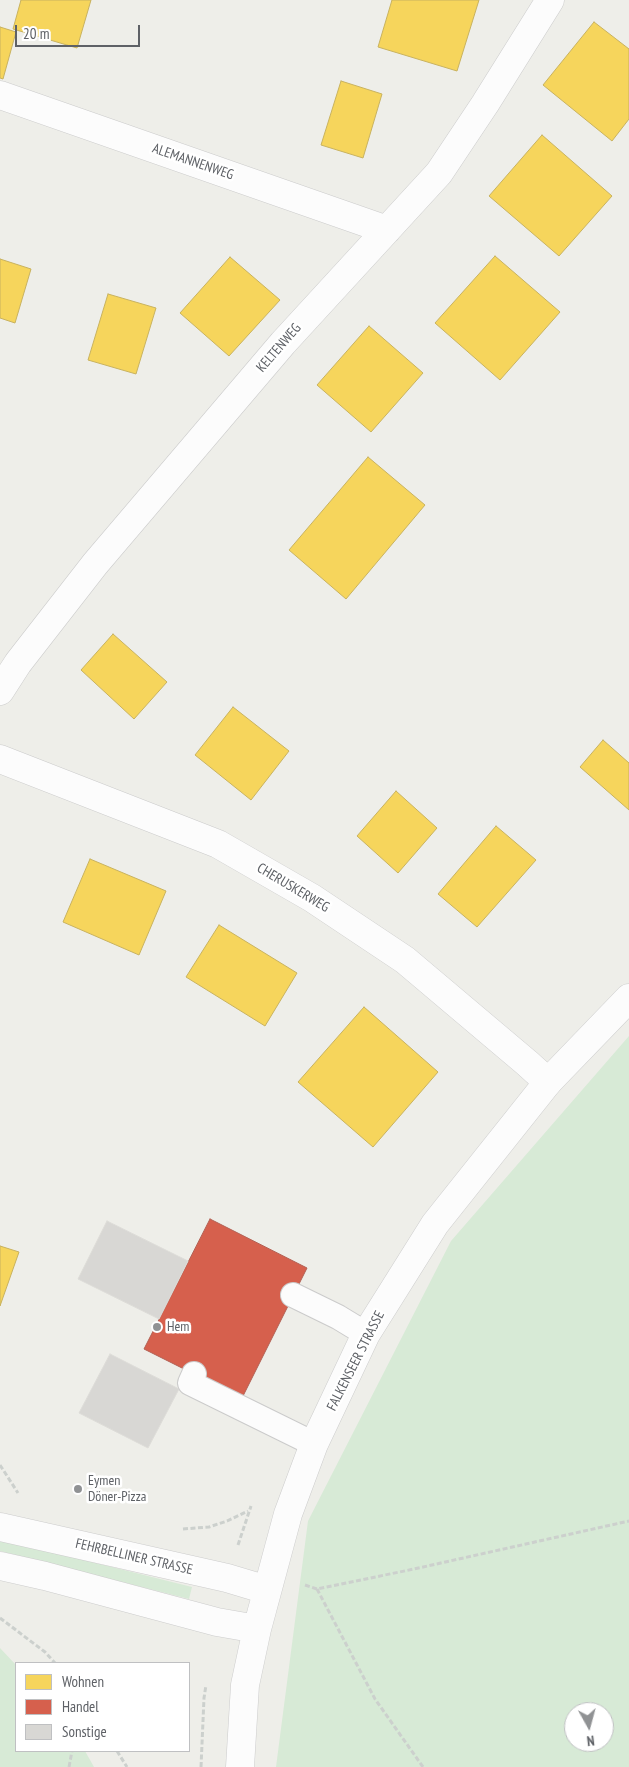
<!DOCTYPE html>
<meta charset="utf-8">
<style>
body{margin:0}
#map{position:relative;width:629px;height:1767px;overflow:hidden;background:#eeeee9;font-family:"PT Sans Narrow",sans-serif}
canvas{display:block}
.legend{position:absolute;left:15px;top:1662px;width:175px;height:90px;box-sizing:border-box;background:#fff;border:1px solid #bfc0c2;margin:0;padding:6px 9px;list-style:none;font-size:15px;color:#5e6166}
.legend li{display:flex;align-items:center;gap:10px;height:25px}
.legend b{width:25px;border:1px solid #bfc0c2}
.north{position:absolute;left:564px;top:1702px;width:50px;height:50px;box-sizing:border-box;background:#fff;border:1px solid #bfc0c2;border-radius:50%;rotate:173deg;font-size:14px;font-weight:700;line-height:20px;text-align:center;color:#5e6166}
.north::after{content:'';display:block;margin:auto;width:18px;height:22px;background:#909294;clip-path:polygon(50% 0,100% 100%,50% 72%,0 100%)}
.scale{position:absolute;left:15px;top:25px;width:125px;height:22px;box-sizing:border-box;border:2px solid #5e6166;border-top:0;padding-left:6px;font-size:15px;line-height:18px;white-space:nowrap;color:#5e6166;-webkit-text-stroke:4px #fff;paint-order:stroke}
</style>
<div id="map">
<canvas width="629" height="1767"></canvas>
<ul class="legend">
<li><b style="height:14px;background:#f6d55c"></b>Wohnen</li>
<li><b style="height:14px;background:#d6604d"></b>Handel</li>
<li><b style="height:14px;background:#d8d7d4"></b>Sonstige</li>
</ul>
<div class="north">N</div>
<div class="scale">20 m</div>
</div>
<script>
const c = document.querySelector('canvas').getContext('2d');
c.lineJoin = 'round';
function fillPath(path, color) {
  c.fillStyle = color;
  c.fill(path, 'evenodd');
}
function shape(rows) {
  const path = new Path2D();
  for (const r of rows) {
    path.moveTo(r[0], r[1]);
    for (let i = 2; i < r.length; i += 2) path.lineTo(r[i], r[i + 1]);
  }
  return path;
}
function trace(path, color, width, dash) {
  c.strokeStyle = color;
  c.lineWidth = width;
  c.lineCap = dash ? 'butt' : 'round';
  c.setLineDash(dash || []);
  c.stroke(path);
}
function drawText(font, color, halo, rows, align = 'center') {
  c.font = font + ' "PT Sans Narrow",sans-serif';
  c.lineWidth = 5;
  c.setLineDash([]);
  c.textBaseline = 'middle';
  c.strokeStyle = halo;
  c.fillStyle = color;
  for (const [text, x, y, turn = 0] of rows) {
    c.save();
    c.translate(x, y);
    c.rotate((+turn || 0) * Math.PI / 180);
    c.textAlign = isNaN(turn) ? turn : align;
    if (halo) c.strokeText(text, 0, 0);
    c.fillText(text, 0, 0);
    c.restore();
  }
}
fillPath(shape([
 [629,1036,629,1767,276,1767,308,1521,451,1241],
 [574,1712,604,1712,604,1742,574,1742],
 [0,1539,192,1587,189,1599,0,1551],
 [0,1648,16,1665,16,1751,85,1751,94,1767,0,1767]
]), '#d7ead6');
const homes = shape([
 [21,0,91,0,77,48,13,29,21,0],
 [392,0,479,0,457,71,378,47,392,0],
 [594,22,629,49,629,119,612,141,543,85,594,22],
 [0,27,16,32,3,79,0,78,0,27],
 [341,81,382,94,363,158,321,145,341,81],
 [542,135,612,196,559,256,489,196,542,135],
 [495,256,560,312,500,380,435,323,495,256],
 [230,257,280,300,229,356,180,313,230,257],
 [0,259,31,269,15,323,0,318,0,259],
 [108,294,156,308,136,374,88,360,108,294],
 [369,326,423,373,371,432,317,385,369,326],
 [368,457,425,505,346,599,289,550,368,457],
 [113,634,167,682,134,719,81,670,113,634],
 [233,707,289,751,251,800,195,755,233,707],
 [603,740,629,763,629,810,580,767,603,740],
 [396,791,437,828,398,873,357,836,396,791],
 [496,826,536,860,477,927,438,894,496,826],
 [90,859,166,891,139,955,63,922,90,859],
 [219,925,297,973,265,1026,186,977,219,925],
 [364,1007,438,1072,373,1147,298,1082,364,1007],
 [0,1246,19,1252,0,1306,0,1246]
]);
fillPath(homes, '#f6d55c');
trace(homes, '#c8b25f', 1);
const shops = shape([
 [210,1219,307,1268,242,1398,144,1349,210,1219]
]);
fillPath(shops, '#d6604d');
trace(shops, '#b26054', 1);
const building = shape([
 [107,1221,188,1261,159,1319,78,1279,107,1221],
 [110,1354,179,1389,148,1448,79,1413,110,1354]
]);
fillPath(building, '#d8d7d4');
trace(building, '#dddcd8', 1);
const service = shape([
 [293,1295,338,1317,366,1334],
 [194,1374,190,1383,314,1444]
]);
const minor = shape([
 [0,95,387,230],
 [0,691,18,663,95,564,283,343,439,173,485,104,550,0],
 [0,759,218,844,312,898,405,960,527,1063,548,1082]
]);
const secondary = shape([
 [0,1527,227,1578,267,1590],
 [0,1566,45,1576,217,1622,257,1629],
 [240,1767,245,1685,257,1629,288,1514,314,1444,366,1334,435,1224,548,1082,629,998]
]);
trace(service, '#cbcbcb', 26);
trace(minor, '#cbcbcb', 29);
trace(secondary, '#ccc', 29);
trace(shape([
 [0,1465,18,1493],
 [183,1529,209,1527,227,1521,248,1511],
 [238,1545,251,1506],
 [305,1585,317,1589,414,1569,629,1521],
 [317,1589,375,1699,423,1767],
 [0,1618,45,1652,55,1663],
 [117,1751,127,1767],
 [69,1767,72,1751],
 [201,1767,204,1698,206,1685]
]), '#ccd0cd', 3, [5, 2.5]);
trace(service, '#fcfcfc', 24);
trace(minor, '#fcfcfc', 28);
trace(secondary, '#fcfcfc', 28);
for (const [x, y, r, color] of [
 [157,1327,5,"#909294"],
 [78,1489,5,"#909294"]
]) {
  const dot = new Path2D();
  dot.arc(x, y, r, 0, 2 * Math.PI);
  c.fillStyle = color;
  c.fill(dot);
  trace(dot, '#fff', 2);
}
drawText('14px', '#5e6166', '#fff', [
 ["ALEMANNENWEG",193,162,19],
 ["KELTENWEG",279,348,-49],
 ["CHERUSKERWEG",293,888,31],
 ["FALKENSEER STRASSE",356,1361,-63],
 ["FEHRBELLINER STRASSE",134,1557,13]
]);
drawText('14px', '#5e6166', '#fff', [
 ["Hem",167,1327],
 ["Eymen",88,1481],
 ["Döner-Pizza",88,1497]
], 'left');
</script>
